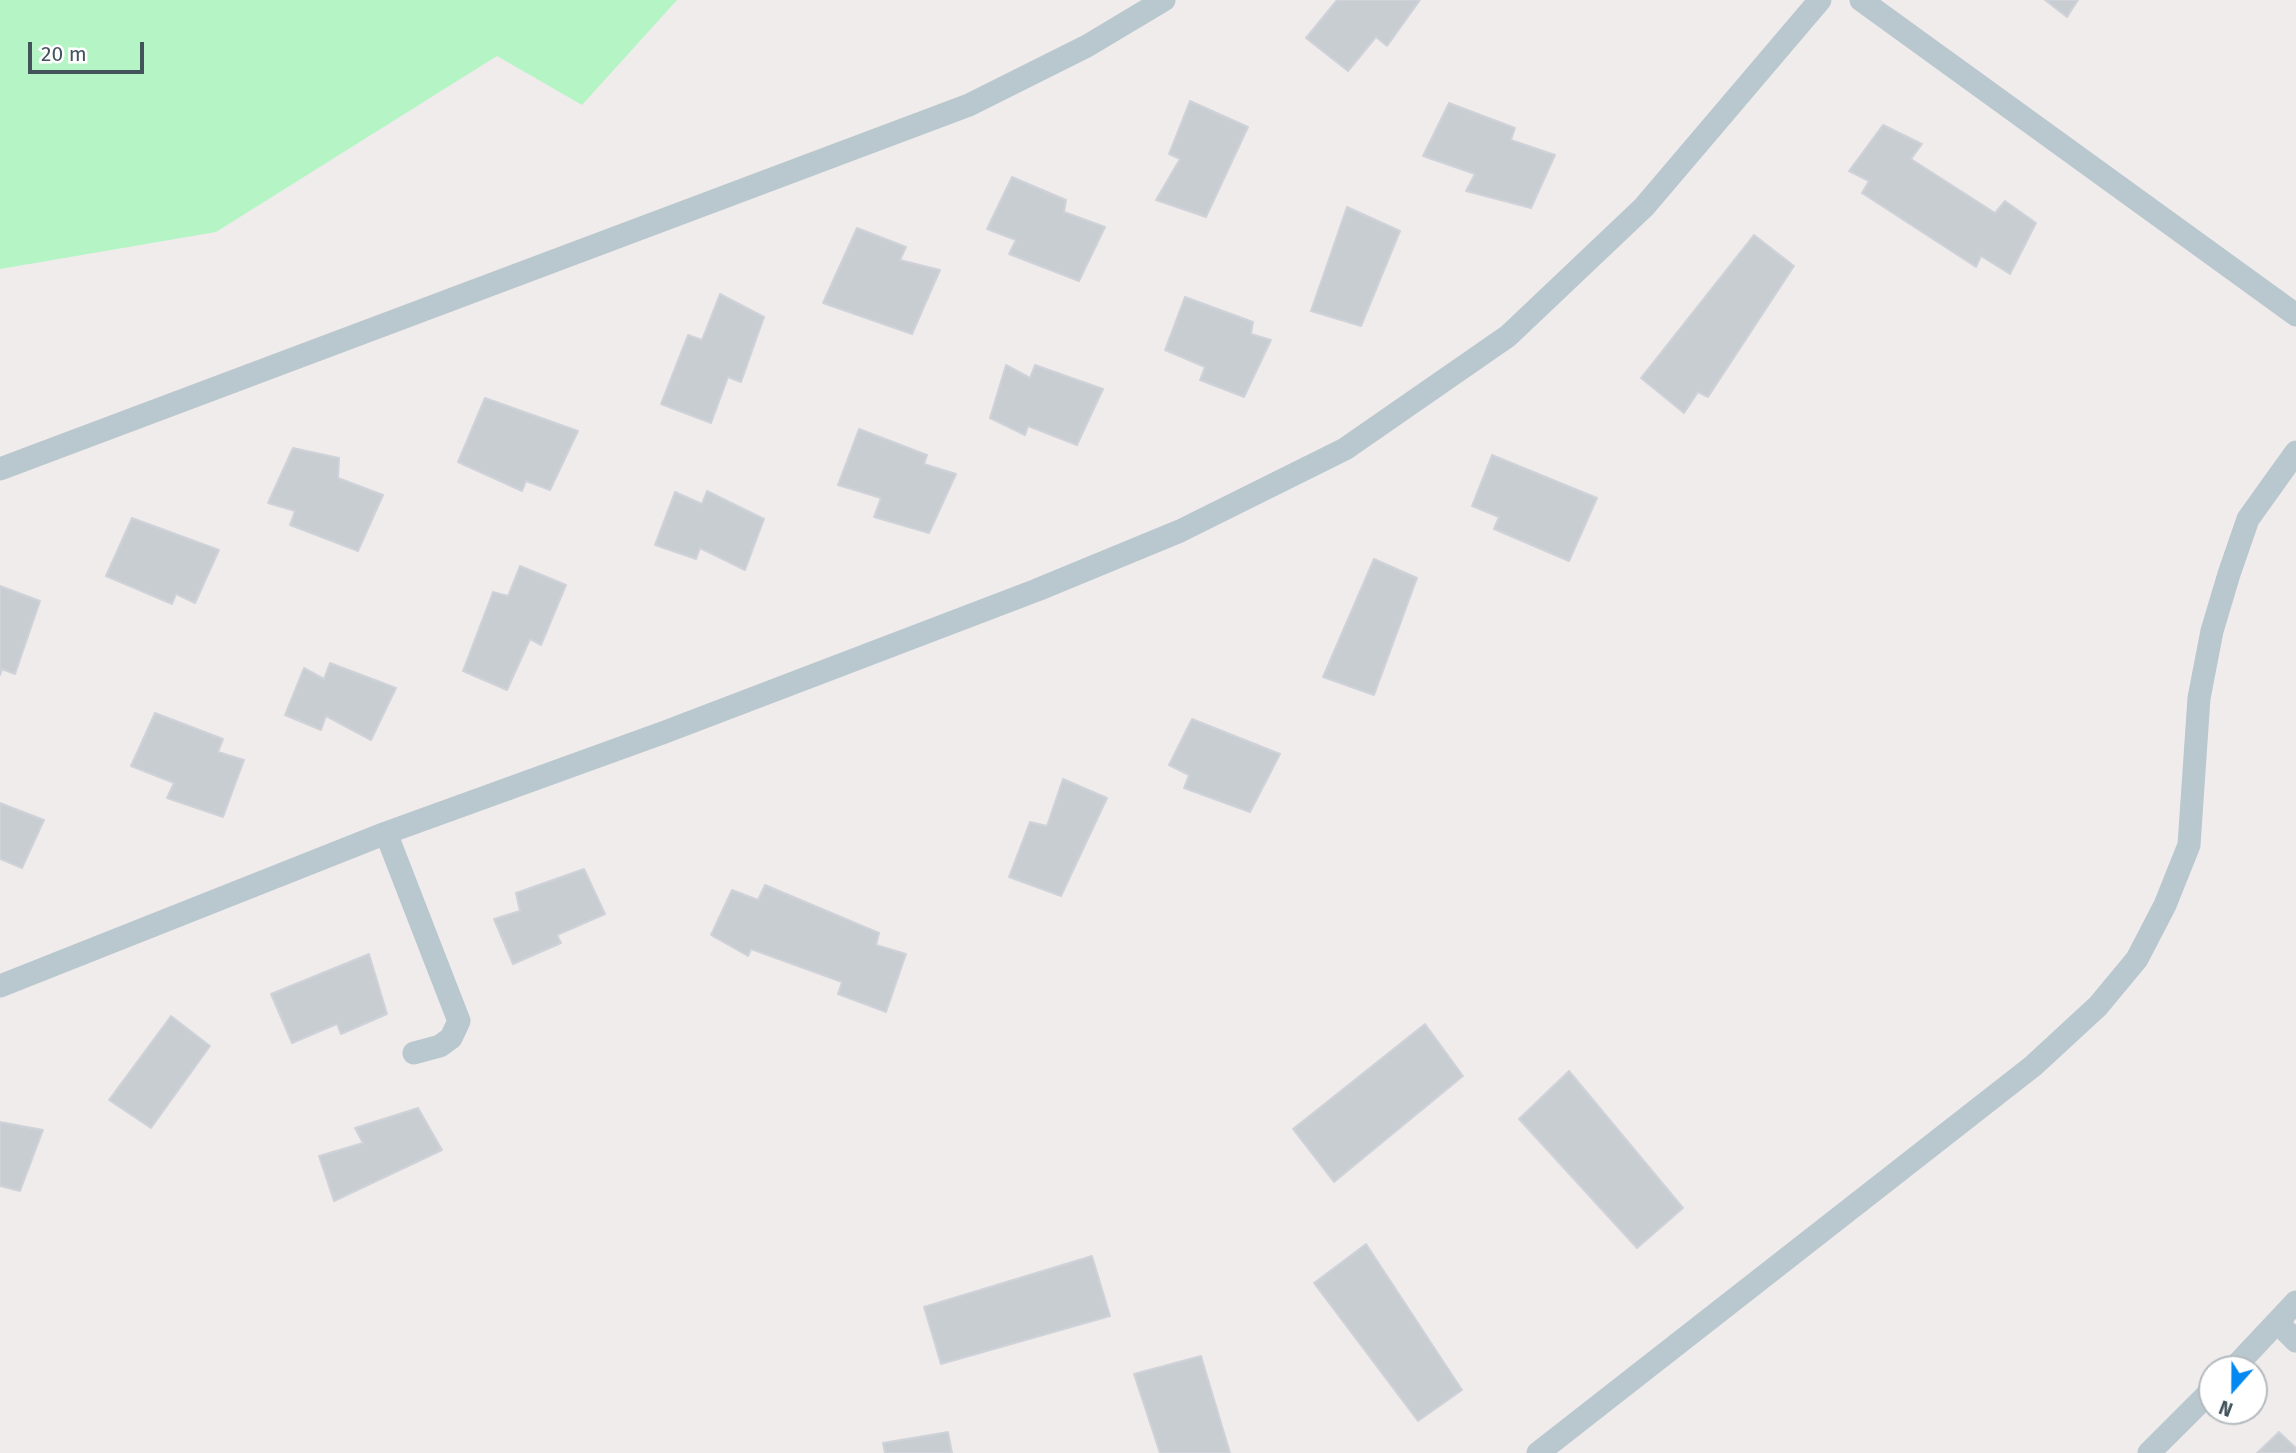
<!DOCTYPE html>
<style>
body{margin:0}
#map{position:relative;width:2296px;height:1453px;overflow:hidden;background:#f0ecec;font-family:"Fira Sans",sans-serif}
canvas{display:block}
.north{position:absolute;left:2198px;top:1355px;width:70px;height:70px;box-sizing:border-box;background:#fff;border:2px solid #b4babe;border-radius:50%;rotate:201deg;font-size:19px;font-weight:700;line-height:28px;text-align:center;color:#43535c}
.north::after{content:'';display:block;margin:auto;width:24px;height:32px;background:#0488f1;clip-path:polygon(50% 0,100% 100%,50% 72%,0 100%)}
.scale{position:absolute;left:28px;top:42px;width:116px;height:32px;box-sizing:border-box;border:4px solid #43535c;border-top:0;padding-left:9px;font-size:21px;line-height:24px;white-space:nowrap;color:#43535c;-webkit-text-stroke:5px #fff;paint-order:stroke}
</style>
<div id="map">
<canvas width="2296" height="1453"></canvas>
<div class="north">N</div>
<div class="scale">20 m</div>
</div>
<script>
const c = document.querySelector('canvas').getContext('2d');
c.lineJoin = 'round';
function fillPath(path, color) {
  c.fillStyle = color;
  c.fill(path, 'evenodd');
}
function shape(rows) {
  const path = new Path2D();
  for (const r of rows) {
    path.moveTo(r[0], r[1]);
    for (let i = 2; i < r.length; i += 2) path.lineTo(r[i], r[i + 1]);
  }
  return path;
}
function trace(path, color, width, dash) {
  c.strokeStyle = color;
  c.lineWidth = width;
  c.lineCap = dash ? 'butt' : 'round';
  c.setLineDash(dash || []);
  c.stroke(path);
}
fillPath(shape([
 [0,0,677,0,582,105,497,56,216,232,0,269]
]), '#b4f4c5');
const building = shape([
 [1337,0,1420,0,1387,46,1376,37,1348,71,1306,38,1337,0],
 [2045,0,2078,0,2067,17,2045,0],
 [1190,101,1248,127,1206,217,1156,200,1180,159,1169,154,1190,101],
 [1449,103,1515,128,1511,140,1555,155,1531,208,1466,191,1475,174,1423,156,1449,103],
 [1883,125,1922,144,1911,159,1995,213,2005,201,2036,223,2010,274,1981,256,1976,267,1862,193,1869,181,1849,171,1883,125],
 [1012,177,1066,200,1064,212,1105,227,1079,281,1009,254,1016,240,987,229,1012,177],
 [1347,207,1400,231,1361,326,1311,311,1347,207],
 [857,228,906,247,900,260,940,270,912,334,823,303,857,228],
 [1754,235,1794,266,1708,397,1698,392,1684,413,1641,378,1754,235],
 [720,294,764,317,741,382,728,377,711,423,661,404,688,335,702,340,720,294],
 [1185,297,1253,322,1251,334,1271,340,1244,397,1200,380,1205,367,1165,350,1185,297],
 [1006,365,1030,378,1035,365,1103,389,1077,445,1028,426,1025,435,990,418,1006,365],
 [485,398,578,431,550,490,526,481,522,491,458,462,485,398],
 [859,429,927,455,924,464,956,474,929,533,874,517,881,498,838,485,859,429],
 [293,448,339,458,338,478,383,495,358,551,290,525,295,511,268,503,293,448],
 [1492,455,1597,498,1569,561,1494,529,1499,517,1472,506,1492,455],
 [707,491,764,519,745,570,700,548,696,559,655,545,675,492,702,504,707,491],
 [132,518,219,550,195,603,176,594,172,604,106,576,132,518],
 [1374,559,1417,578,1374,695,1323,677,1374,559],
 [520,566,566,585,541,645,530,639,507,690,463,671,493,592,508,596,520,566],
 [0,586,40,601,15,674,2,669,0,675,0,586],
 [330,663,396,688,371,740,326,716,321,730,285,715,304,668,324,679,330,663],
 [155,713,223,739,218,752,244,760,223,817,167,798,174,783,131,766,155,713],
 [1192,719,1280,754,1250,812,1184,788,1189,775,1169,765,1192,719],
 [1063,779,1107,798,1061,896,1009,877,1030,822,1047,826,1063,779],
 [0,803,44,820,22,868,0,859,0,803],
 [584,869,605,914,557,935,561,943,513,964,494,919,520,911,516,893,584,869],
 [765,885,879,933,876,945,906,954,886,1012,838,994,842,982,751,949,748,956,711,935,732,890,758,900,765,885],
 [369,954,387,1014,341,1034,337,1024,292,1043,271,994,369,954],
 [171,1016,210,1046,151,1128,109,1100,171,1016],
 [1425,1024,1463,1076,1334,1182,1293,1129,1425,1024],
 [1569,1071,1683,1208,1637,1248,1519,1119,1569,1071],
 [418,1108,442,1150,334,1201,319,1156,363,1143,355,1128,418,1108],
 [0,1122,43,1130,20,1191,0,1186,0,1122],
 [1366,1244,1462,1390,1418,1421,1314,1283,1366,1244],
 [1092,1256,1110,1316,941,1364,924,1307,1092,1256],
 [1201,1356,1230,1453,1160,1453,1134,1374,1201,1356],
 [948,1432,952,1453,885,1453,883,1443,948,1432],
 [2279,1432,2296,1448,2296,1453,2257,1453,2279,1432]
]);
fillPath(building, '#c8cdd2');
trace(building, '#cfd3d9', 2);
trace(shape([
 [1861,0,2296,315],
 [0,469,969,105,1087,46,1164,0],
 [386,833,459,1021,451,1038,440,1046,414,1053],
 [0,986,386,833,665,732,1037,590,1180,531,1345,449,1508,336,1644,207,1820,0],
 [2278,1323,2296,1341],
 [2233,1369,2296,1302],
 [1538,1453,2033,1066,2098,1006,2137,959,2165,905,2189,845,2199,698,2212,631,2229,574,2248,519,2296,452],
 [2149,1453,2212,1390]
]), '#b9c7ce', 23);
</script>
